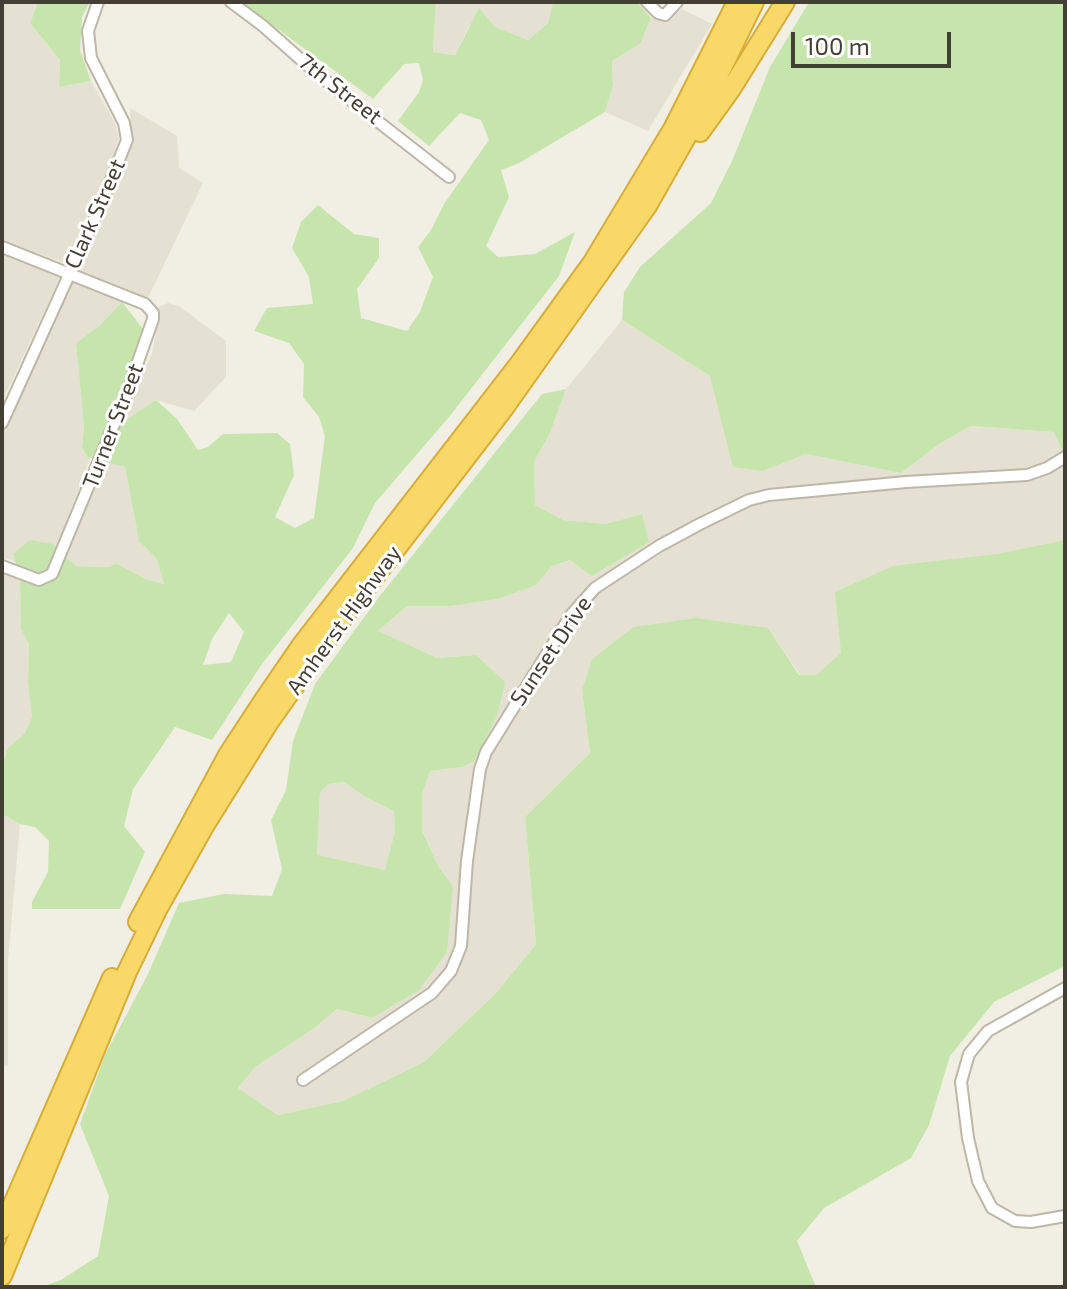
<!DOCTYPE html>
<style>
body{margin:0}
#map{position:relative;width:1067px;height:1289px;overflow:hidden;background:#f1eee4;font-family:"Exo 2",sans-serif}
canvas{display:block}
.frame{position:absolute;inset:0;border:4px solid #433f34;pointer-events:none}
.scale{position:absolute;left:791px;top:32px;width:160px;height:36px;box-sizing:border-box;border:4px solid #433f34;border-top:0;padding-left:10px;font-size:24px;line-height:28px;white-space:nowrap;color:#433f34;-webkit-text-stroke:6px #fff;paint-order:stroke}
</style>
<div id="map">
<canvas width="1067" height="1289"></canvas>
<div class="frame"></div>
<div class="scale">100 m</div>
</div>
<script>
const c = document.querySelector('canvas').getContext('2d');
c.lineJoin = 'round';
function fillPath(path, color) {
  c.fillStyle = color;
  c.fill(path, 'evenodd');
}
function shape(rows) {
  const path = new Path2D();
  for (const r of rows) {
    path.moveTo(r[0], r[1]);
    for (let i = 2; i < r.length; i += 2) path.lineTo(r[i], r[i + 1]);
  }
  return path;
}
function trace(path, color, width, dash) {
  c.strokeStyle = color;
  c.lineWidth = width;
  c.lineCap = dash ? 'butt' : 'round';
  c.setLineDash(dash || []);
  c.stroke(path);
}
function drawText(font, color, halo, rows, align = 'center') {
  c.font = font + ' "Exo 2",sans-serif';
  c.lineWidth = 6;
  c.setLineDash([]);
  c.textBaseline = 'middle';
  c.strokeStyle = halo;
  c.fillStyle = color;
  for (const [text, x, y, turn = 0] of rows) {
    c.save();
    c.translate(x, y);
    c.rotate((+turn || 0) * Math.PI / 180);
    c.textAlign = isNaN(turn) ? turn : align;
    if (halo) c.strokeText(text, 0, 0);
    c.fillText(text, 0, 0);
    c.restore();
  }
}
fillPath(shape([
 [2,2,38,2,30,23,60,60,59,87,91,81,114,121,119,138,107,173,65,263,2,241],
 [436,2,553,2,548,23,528,40,495,27,469,26,455,55,433,52],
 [682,9,712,24,648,131,605,112,613,85,612,61,640,44,651,18,662,21],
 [130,108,177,136,179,168,203,183,148,298,76,270,131,141],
 [2,254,60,277,2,402],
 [73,276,122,302,99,326,76,343,84,426,82,448,87,457,90,458,57,547,53,544,13,554,15,561,2,558,2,434],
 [168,303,179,306,226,341,226,377,194,411,156,400,127,419,125,414,153,351,159,307],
 [622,320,710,376,763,471,806,454,901,473,939,444,971,426,1054,432,1065,456,1065,540,996,554,841,653,817,675,800,675,768,628,633,627,592,659,582,690,590,753,525,817,536,944,497,992,424,1062,343,1101,278,1115,238,1088,255,1067,313,1029,337,1009,372,1018,453,886,438,866,422,829,422,794,430,771,462,767,476,655,437,658,377,632,407,606,449,606,536,585,552,566,571,560,642,514,605,524,563,520,535,505,534,462,550,433,566,389],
 [103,461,125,467,139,541,157,559,163,576,164,584,145,579,116,563,109,567,76,566,64,554],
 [2,573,20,579,21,628,29,644,28,684,32,717,25,733,8,748,2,765],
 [344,782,364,796,394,811,395,831,386,870,317,856,320,793,328,784],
 [2,814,20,824,8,959,8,1066,2,1066]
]), '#e5e1d2');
fillPath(shape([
 [38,2,90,2,82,17,80,50,91,81,59,87,60,60,30,23],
 [241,2,436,2,433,52,455,55,479,8,495,27,528,40,548,23,553,2,637,2,651,18,640,44,612,61,613,85,605,112,519,163,501,170,509,197,486,246,498,257,535,254,575,232,559,276,449,417,375,503,353,548,262,664,212,740,175,727,133,789,124,826,145,852,120,909,32,909,32,902,48,872,49,841,35,827,20,824,2,814,2,765,8,748,25,733,32,717,28,684,29,644,21,629,20,579,13,554,30,540,53,544,76,566,109,567,116,563,145,579,164,584,157,559,139,541,125,467,87,457,82,448,84,426,76,343,99,326,122,302,143,329,132,362,118,394,127,419,156,400,177,419,198,450,208,447,223,434,277,433,290,444,294,475,275,517,295,528,314,518,325,436,319,417,303,397,304,364,289,343,254,331,267,308,313,304,309,277,292,248,301,222,318,205,354,234,379,238,379,258,357,289,361,318,407,331,420,312,433,277,418,247,431,230,444,204,489,140,481,120,460,113,429,146,398,121,419,92,423,80,419,63,404,64,373,99],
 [229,613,244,632,231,662,203,665,212,639],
 [809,2,1065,2,1065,450,1063,452,1054,432,971,426,939,444,901,473,806,454,763,471,733,467,710,376,622,320,624,292,640,267,711,203,732,161,770,67],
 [566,389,550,433,534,462,535,505,563,520,605,524,642,514,649,542,592,576,570,560,552,566,536,585,497,599,449,606,407,606,378,631,437,658,476,655,505,682,497,716,474,761,462,767,430,771,422,794,422,830,438,866,453,886,447,952,419,990,372,1018,337,1009,313,1029,255,1067,238,1088,278,1115,343,1101,424,1062,497,992,536,944,525,817,590,753,582,690,592,659,633,627,696,618,768,628,799,675,816,675,841,653,835,592,893,566,996,554,1065,540,1065,966,994,1002,950,1056,929,1125,911,1158,824,1208,797,1241,816,1287,41,1287,61,1280,98,1256,109,1196,80,1124,105,1055,148,974,179,903,224,894,272,896,282,869,271,820,286,790,293,741,315,684,379,597,542,394],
 [344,782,364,796,394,811,395,831,385,870,317,855,320,793,328,784]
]), '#c6e5ad');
const minor = shape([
 [231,2,263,26,316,73,449,177],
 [647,2,658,13,665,15,677,2],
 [2,247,145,304,153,313,153,319,127,393,52,574,39,580,2,566],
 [2,423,102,202,127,140,124,123,91,58,88,31,98,2],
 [1065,988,988,1031,969,1054,961,1082,968,1138,978,1181,992,1208,1015,1221,1031,1222,1065,1216],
 [303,1080,432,993,451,971,461,946,467,861,480,769,486,752,571,615,595,588,659,546,700,524,749,500,769,495,906,482,1027,475,1047,468,1065,457]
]);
const motorway = shape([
 [700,132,731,89,785,2],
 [138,922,228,755,264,700,301,646,520,363,593,262,673,129,737,2],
 [2,1229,112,978],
 [2,1276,127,972,158,908,203,828,269,722,342,619,504,408,647,206,702,109,754,2]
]);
trace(minor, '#bcb7a7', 14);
trace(motorway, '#d7ad38', 22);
trace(minor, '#fff', 10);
trace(motorway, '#f8d867', 18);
drawText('22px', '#433f34', '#fff', [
 ["7th Street",340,89,38],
 ["Clark Street",95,214,-66],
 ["Turner Street",113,426,-69],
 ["Amherst Highway",344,620,-54],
 ["Sunset Drive",551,651,-56]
]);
</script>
